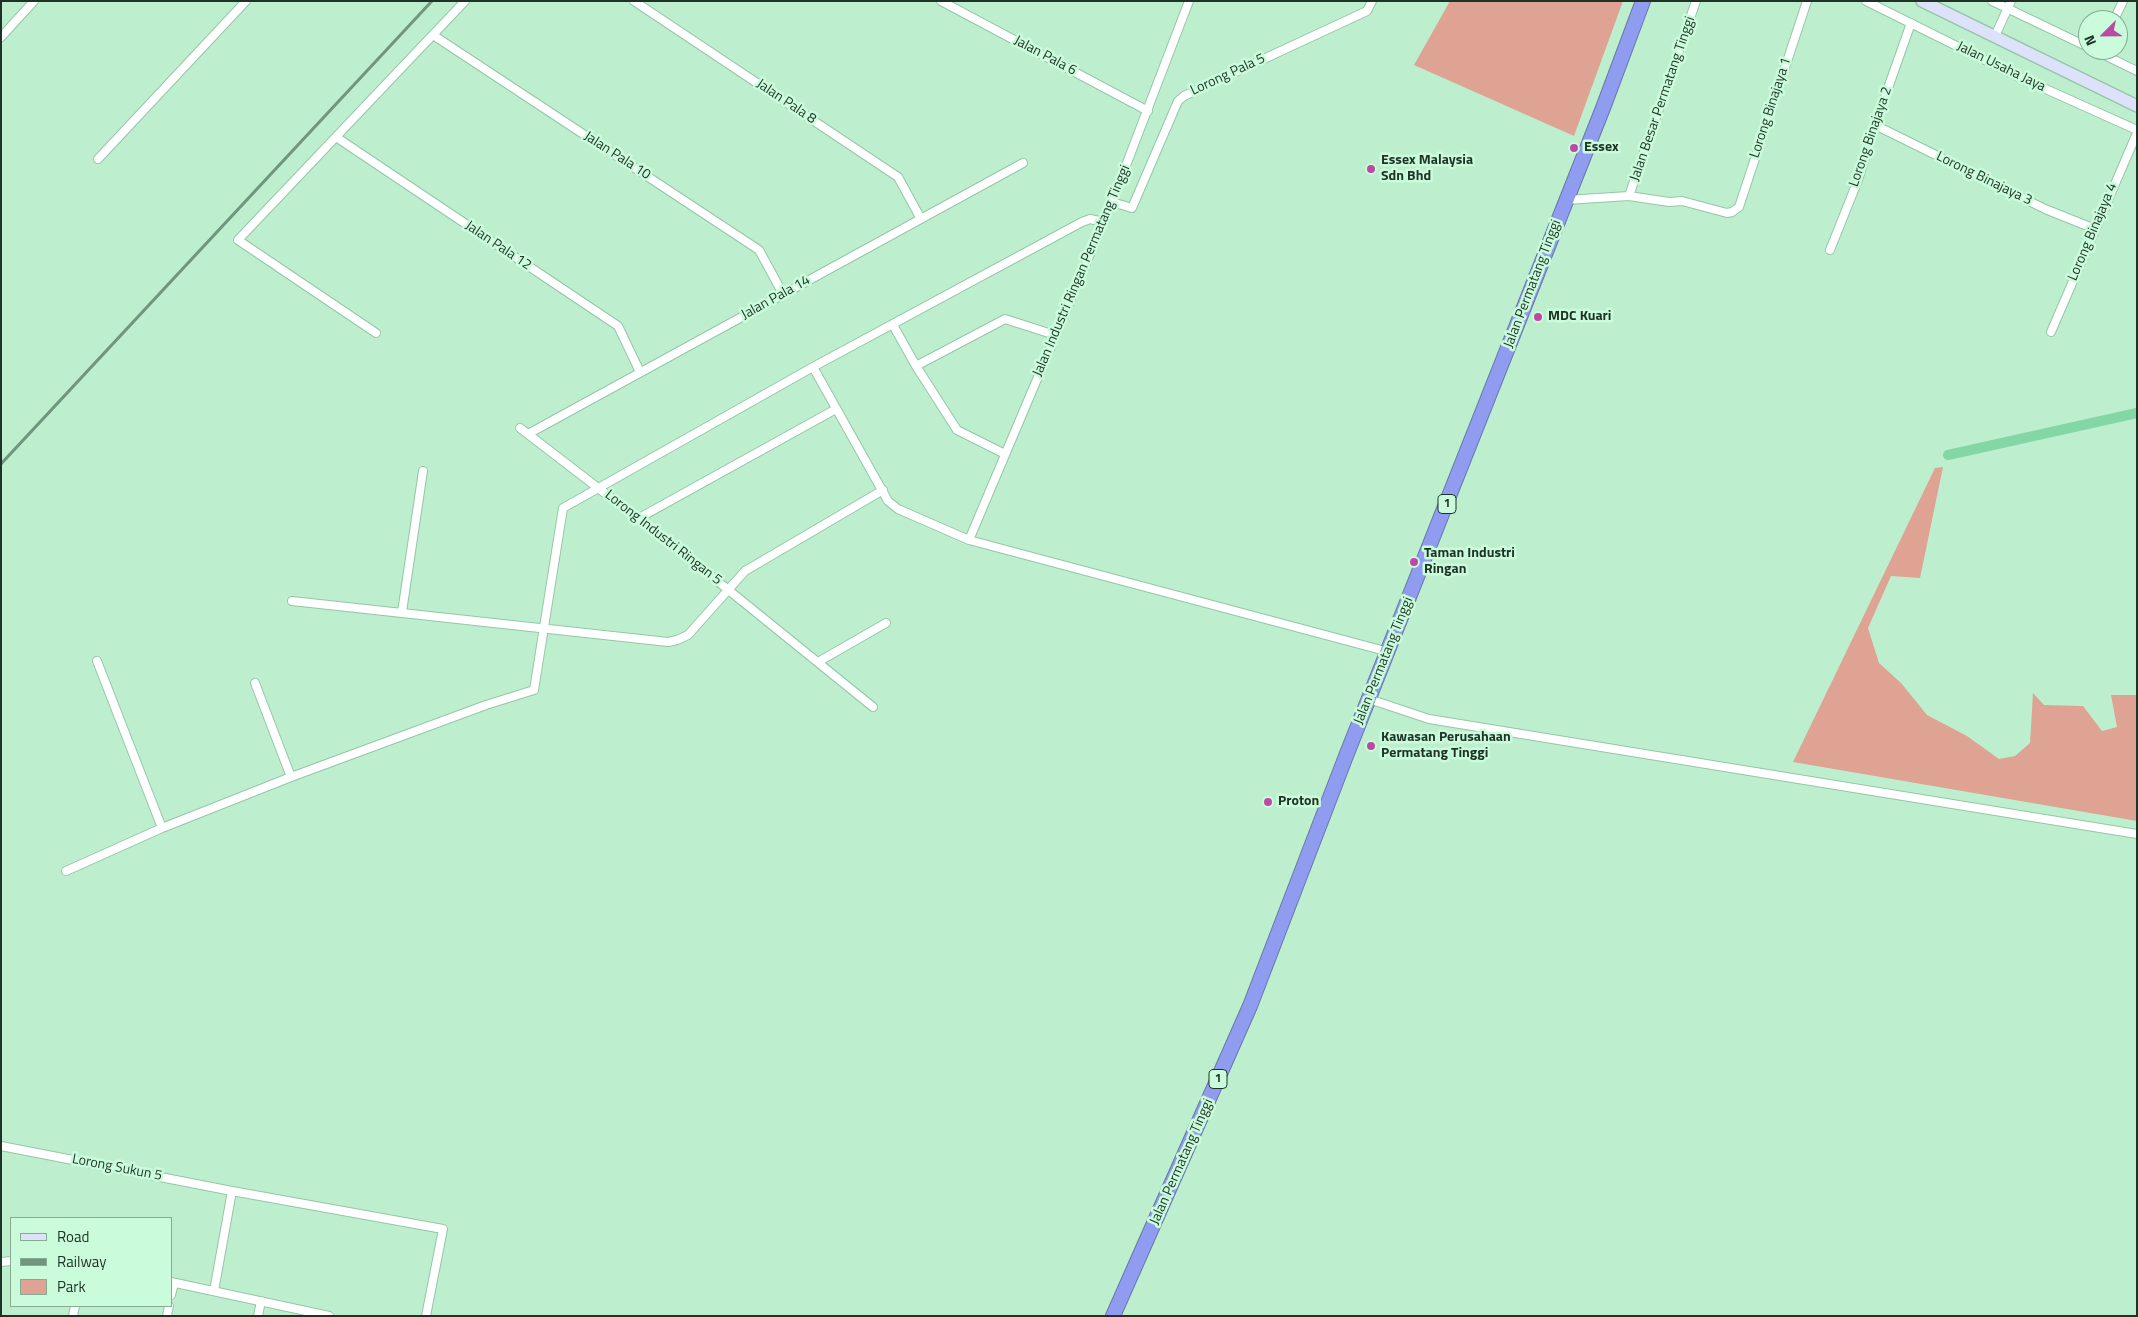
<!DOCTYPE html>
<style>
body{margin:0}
#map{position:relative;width:2138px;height:1317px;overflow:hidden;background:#bdefcf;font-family:"Titillium Web",sans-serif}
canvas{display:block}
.frame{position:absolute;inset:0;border:2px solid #1e3226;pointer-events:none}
.legend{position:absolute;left:10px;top:1217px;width:162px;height:90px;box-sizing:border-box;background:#cafcdc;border:1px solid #85ab93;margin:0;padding:6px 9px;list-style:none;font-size:15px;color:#1e3226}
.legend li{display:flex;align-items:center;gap:10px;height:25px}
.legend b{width:25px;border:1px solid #85ab93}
.north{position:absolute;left:2078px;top:10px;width:50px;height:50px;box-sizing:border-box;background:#cafcdc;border:1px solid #85ab93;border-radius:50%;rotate:247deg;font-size:14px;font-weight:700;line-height:20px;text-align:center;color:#1e3226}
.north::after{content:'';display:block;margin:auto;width:18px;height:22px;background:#bc4aa5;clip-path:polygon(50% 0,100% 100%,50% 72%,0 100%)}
</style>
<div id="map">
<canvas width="2138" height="1317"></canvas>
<div class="frame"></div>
<ul class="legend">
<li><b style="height:6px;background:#dee1fa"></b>Road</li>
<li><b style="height:6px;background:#71957e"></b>Railway</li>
<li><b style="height:14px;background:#dea393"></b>Park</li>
</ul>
<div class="north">N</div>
</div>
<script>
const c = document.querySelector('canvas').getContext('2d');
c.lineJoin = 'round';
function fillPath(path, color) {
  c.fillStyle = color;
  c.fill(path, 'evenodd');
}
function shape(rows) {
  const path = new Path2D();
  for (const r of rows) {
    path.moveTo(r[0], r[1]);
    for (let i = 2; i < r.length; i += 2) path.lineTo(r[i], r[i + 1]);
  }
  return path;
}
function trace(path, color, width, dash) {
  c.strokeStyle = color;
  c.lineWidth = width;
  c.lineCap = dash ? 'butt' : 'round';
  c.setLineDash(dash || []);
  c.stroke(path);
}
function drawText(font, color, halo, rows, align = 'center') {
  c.font = font + ' "Titillium Web",sans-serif';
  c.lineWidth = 5;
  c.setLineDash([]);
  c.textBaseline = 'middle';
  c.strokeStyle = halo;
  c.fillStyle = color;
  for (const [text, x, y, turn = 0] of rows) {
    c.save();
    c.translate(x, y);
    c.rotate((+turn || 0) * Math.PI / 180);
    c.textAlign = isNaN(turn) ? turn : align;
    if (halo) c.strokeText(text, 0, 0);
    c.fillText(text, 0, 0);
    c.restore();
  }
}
fillPath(shape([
 [1450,1,1623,1,1574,136,1414,65],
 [1943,467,1920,578,1891,576,1868,628,1879,663,1901,683,1927,715,1967,736,1999,759,2015,756,2030,743,2033,693,2044,705,2083,706,2102,731,2117,727,2111,695,2137,695,2137,821,1793,762,1935,468]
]), '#dea393');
trace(shape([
 [1948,455,2137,413]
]), '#83d7a5', 10);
const street = shape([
 [634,1,898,177,921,219],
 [941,1,1148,111],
 [1866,1,2019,77,2137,130],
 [1992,1,2088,47],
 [2114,20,2123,1],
 [433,35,759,250,783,294],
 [1995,36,2011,1],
 [1,37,34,1],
 [2094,50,2137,71],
 [1875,125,2045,209,2095,229],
 [336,137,618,326,640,372],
 [98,159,246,1],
 [1629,196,1696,1],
 [1566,200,1629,196,1669,202,1682,201,1727,213,1732,212,1739,207,1807,1],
 [1112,202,1132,208,1178,101,1184,96,1367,11,1372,1],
 [1830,250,1858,180,1875,125,1911,23],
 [893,325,916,366,957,430,1005,454],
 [2051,332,2137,133],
 [376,333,238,240,465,1],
 [916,366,1005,319,1055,335],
 [813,367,888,501,898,509,969,540,1389,652],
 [520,428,684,554,873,707],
 [528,434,1023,163],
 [639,518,836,409],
 [969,540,1112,202,1189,1],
 [292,601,668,642,677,640,688,635,745,571,883,490],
 [402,612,423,471],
 [97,661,162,828],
 [818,662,886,623],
 [255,683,291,777],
 [1369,699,1429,719,2137,834],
 [66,871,162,828,291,777,486,705,534,690,563,508,813,367,1082,222,1090,219,1104,222],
 [1,1146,232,1191,443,1229,426,1316],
 [1,1262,11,1261],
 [171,1282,329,1316],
 [214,1291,232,1191],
 [171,1295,174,1283],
 [73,1316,75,1306],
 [167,1316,169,1306],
 [258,1316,261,1301]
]);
const secondary = shape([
 [1922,1,2137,106]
]);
const highway = shape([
 [1113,1316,1250,1006,1346,756,1603,108,1643,1]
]);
trace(street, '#95c6a7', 10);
trace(secondary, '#95c6a7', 14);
trace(highway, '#6877a9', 16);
trace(street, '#fff', 8);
trace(secondary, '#dee1fa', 11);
trace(highway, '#909cef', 14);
trace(shape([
 [1,464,432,1]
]), '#71957e', 3);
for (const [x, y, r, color] of [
 [1574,148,5,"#bc4aa5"],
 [1371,169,5,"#bc4aa5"],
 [1538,317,5,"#bc4aa5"],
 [1414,562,5,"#bc4aa5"],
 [1371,746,5,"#bc4aa5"],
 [1268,802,5,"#bc4aa5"]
]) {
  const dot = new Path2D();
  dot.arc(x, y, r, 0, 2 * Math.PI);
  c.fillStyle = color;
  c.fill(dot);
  trace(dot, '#cafcdc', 2);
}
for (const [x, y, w] of [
 [1447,504,18],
 [1218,1079,18]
]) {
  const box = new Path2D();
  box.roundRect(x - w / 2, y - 9.5, w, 19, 4);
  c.fillStyle = '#cafcdc';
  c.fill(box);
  trace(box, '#1e3226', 1);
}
drawText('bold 12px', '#1e3226', null, [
 ["1",1447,504],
 ["1",1218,1079]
]);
drawText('14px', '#1e3226', '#cafcdc', [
 ["Jalan Pala 6",1045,56,28],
 ["Jalan Usaha Jaya",2001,67,26],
 ["Lorong Pala 5",1228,75,-25],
 ["Jalan Besar Permatang Tinggi",1663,99,-71],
 ["Jalan Pala 8",786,102,34],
 ["Lorong Binajaya 1",1771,108,-72],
 ["Lorong Binajaya 2",1871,137,-71],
 ["Jalan Pala 10",617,156,33],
 ["Lorong Binajaya 3",1984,179,26],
 ["Lorong Binajaya 4",2093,232,-67],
 ["Jalan Pala 12",498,246,34],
 ["Jalan Industri Ringan Permatang Tinggi",1082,271,-67],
 ["Jalan Permatang Tinggi",1533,284,-69],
 ["Jalan Pala 14",776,298,-29],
 ["Lorong Industri Ringan 5",663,538,38],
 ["Jalan Permatang Tinggi",1384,661,-68],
 ["Jalan Permatang Tinggi",1182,1162,-66],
 ["Lorong Sukun 5",117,1168,11]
]);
drawText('bold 14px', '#1e3226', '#cafcdc', [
 ["Essex",1584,148],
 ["Essex Malaysia",1381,161],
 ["Sdn Bhd",1381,177],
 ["MDC Kuari",1548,317],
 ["Taman Industri",1424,554],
 ["Ringan",1424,570],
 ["Kawasan Perusahaan",1381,738],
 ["Permatang Tinggi",1381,754],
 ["Proton",1278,802]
], 'left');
</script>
